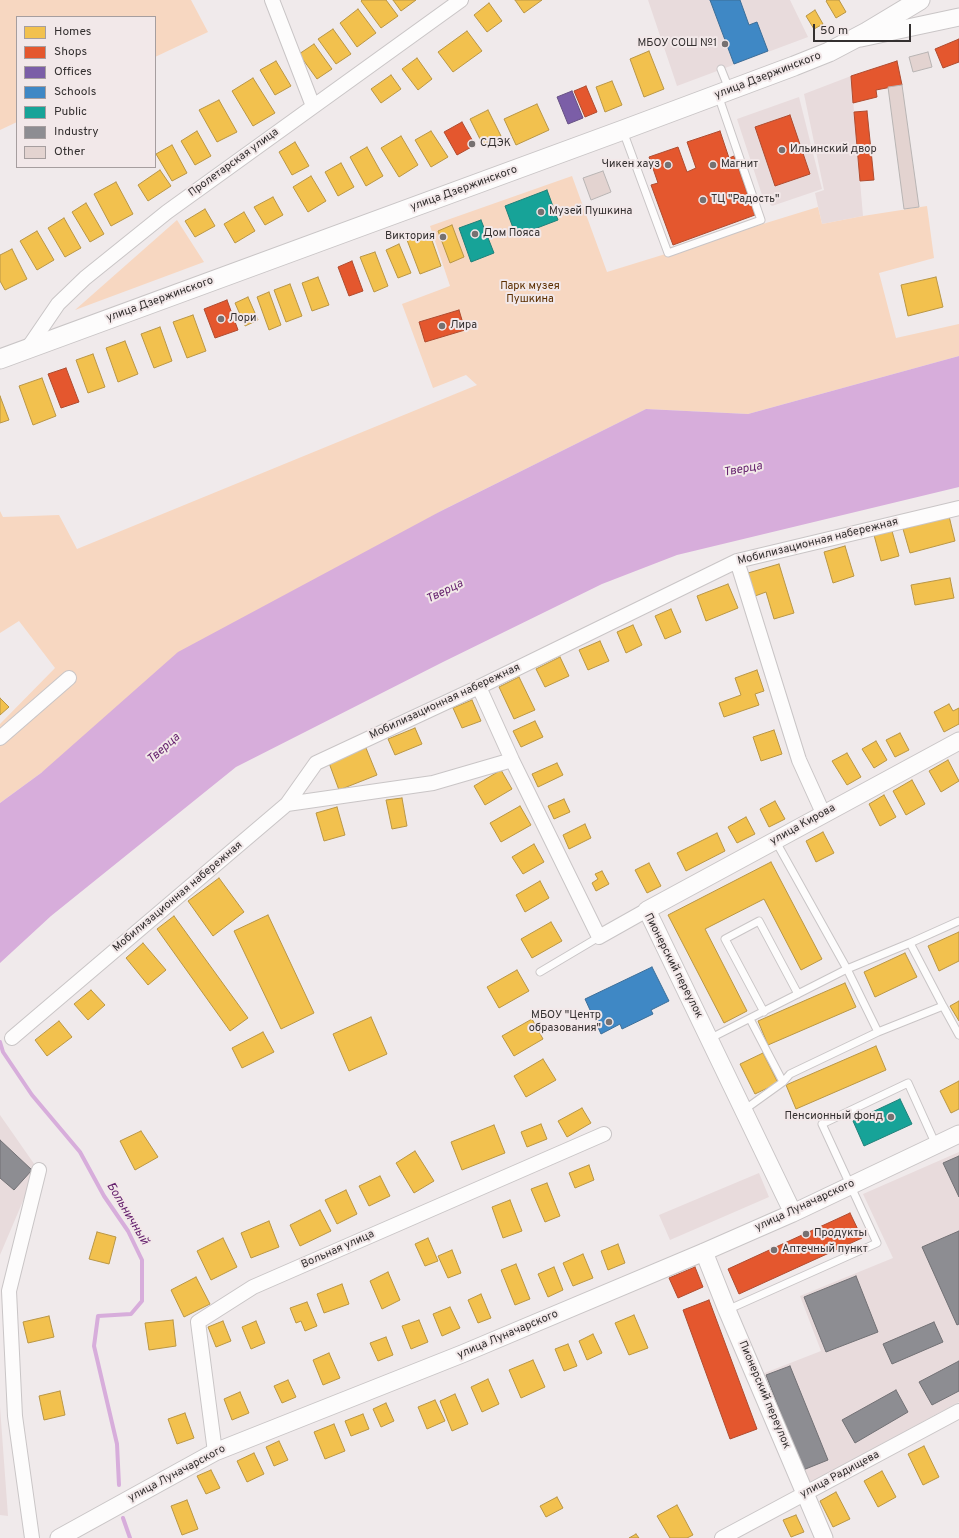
<!DOCTYPE html>
<meta charset="utf-8">
<style>
body{margin:0}
#map{position:relative;width:959px;height:1538px;overflow:hidden;background:#f0eaeb;font-family:Overpass,sans-serif}
canvas{display:block}
.legend{position:absolute;left:16px;top:16px;width:140px;height:152px;box-sizing:border-box;background:#f2e8e9;border:1px solid #a69e9f;margin:0;padding:5px 7px;list-style:none;font-size:12px;color:#343030}
.legend li{display:flex;align-items:center;gap:8px;height:20px}
.legend b{width:20px;border:1px solid #a69e9f}
.scale{position:absolute;left:813px;top:24px;width:98px;height:18px;box-sizing:border-box;border:2px solid #343030;border-top:0;padding-left:5px;font-size:12px;line-height:14px;white-space:nowrap;color:#343030;-webkit-text-stroke:3px #f2e8e9;paint-order:stroke}
</style>
<div id="map">
<canvas width="959" height="1538"></canvas>
<ul class="legend">
<li><b style="height:11px;background:#f2c14e"></b>Homes</li>
<li><b style="height:11px;background:#e4572e"></b>Shops</li>
<li><b style="height:11px;background:#7b5ea7"></b>Offices</li>
<li><b style="height:11px;background:#3f88c5"></b>Schools</li>
<li><b style="height:11px;background:#17a398"></b>Public</li>
<li><b style="height:11px;background:#8d8d92"></b>Industry</li>
<li><b style="height:11px;background:#e3d3d0"></b>Other</li>
</ul>
<div class="scale">50 m</div>
</div>
<script>
const c = document.querySelector('canvas').getContext('2d');
c.lineJoin = 'round';
function fillPath(path, color) {
  c.fillStyle = color;
  c.fill(path, 'evenodd');
}
function shape(rows) {
  const path = new Path2D();
  for (const r of rows) {
    path.moveTo(r[0], r[1]);
    for (let i = 2; i < r.length; i += 2) path.lineTo(r[i], r[i + 1]);
  }
  return path;
}
function trace(path, color, width, dash) {
  c.strokeStyle = color;
  c.lineWidth = width;
  c.lineCap = dash ? 'butt' : 'round';
  c.setLineDash(dash || []);
  c.stroke(path);
}
function drawText(font, color, halo, rows, align = 'center') {
  c.font = font + ' Overpass,sans-serif';
  c.lineWidth = 4;
  c.setLineDash([]);
  c.textBaseline = 'middle';
  c.strokeStyle = halo;
  c.fillStyle = color;
  for (const [text, x, y, turn = 0] of rows) {
    c.save();
    c.translate(x, y);
    c.rotate((+turn || 0) * Math.PI / 180);
    c.textAlign = isNaN(turn) ? turn : align;
    if (halo) c.strokeText(text, 0, 0);
    c.fillText(text, 0, 0);
    c.restore();
  }
}
fillPath(shape([
 [648,0,790,0,808,37,677,86],
 [851,76,863,216,822,224,815,193,824,190,804,94],
 [799,97,822,189,772,206,763,198,737,119],
 [0,1115,37,1168,0,1255],
 [959,1152,959,1402,804,1486,762,1374,821,1351,800,1296,893,1258,863,1194],
 [759,1173,769,1197,670,1240,659,1215],
 [0,1407,8,1516,0,1515]
]), '#e8dbdc');
fillPath(shape([
 [0,0,191,0,208,32,155,57,155,17,17,17,17,122,0,130],
 [572,176,607,272,818,207,822,224,863,216,927,206,934,258,879,273,896,338,959,324,959,356,748,414,646,409,441,511,41,773,0,803,0,724,55,668,19,621,0,633,0,511,3,517,59,515,77,549,477,385,466,375,433,388,402,304,450,286,430,226],
 [177,220,204,262,75,310]
]), '#f7d7c1');
fillPath(shape([
 [959,356,959,487,677,555,602,584,443,662,236,767,51,916,0,963,0,803,41,773,178,652,441,511,646,409,748,414]
]), '#d7addb');
const homes = shape([
 [362,0,386,0,398,16,381,28,361,1,362,0],
 [393,0,416,0,401,11,393,0],
 [515,0,542,0,524,13,515,0],
 [827,0,839,0,846,12,836,18,826,1,827,0],
 [489,3,502,21,487,32,474,15,489,3],
 [358,9,376,33,357,47,340,23,358,9],
 [815,10,823,24,814,29,806,16,815,10],
 [333,29,351,54,336,64,318,39,333,29],
 [467,31,482,51,453,72,438,52,467,31],
 [314,44,332,69,317,79,299,54,314,44],
 [649,51,664,89,644,97,630,59,649,51],
 [417,58,432,79,418,90,402,69,417,58],
 [276,61,291,86,275,95,260,70,276,61],
 [391,75,401,89,381,103,371,89,391,75],
 [253,78,275,113,253,126,232,91,253,78],
 [612,81,622,105,605,112,596,87,612,81],
 [219,100,237,132,217,142,199,110,219,100],
 [537,104,549,130,516,145,504,119,537,104],
 [488,110,501,136,483,145,470,119,488,110],
 [197,131,211,156,195,165,181,141,197,131],
 [431,131,448,157,431,167,415,140,431,131],
 [401,136,418,165,399,177,381,148,401,136],
 [295,142,309,166,292,175,279,152,295,142],
 [172,145,187,173,172,181,156,154,172,145],
 [367,147,383,176,366,186,350,157,367,147],
 [341,163,354,187,338,196,325,172,341,163],
 [160,170,171,186,148,201,138,185,160,170],
 [311,176,326,201,308,212,293,187,311,176],
 [116,182,133,214,111,226,94,194,116,182],
 [273,197,283,215,265,225,254,207,273,197],
 [86,203,104,234,90,242,72,212,86,203],
 [205,209,215,226,195,237,185,221,205,209],
 [244,212,255,231,235,243,224,224,244,212],
 [64,218,81,248,65,257,48,228,64,218],
 [452,225,464,257,450,263,438,231,452,225],
 [37,231,54,260,37,270,20,241,37,231],
 [429,232,441,266,420,274,407,240,429,232],
 [399,244,411,273,398,278,386,250,399,244],
 [12,249,27,279,5,290,0,281,0,255,12,249],
 [375,252,388,286,374,292,360,257,375,252],
 [318,277,329,305,312,311,302,283,318,277],
 [936,277,943,307,908,316,901,285,936,277],
 [290,284,302,316,286,322,274,290,290,284],
 [269,292,281,325,269,330,257,297,269,292],
 [248,297,258,320,245,326,235,303,248,297],
 [193,315,206,351,187,358,173,322,193,315],
 [160,327,172,361,154,368,141,334,160,327],
 [125,341,138,374,118,382,106,348,125,341],
 [93,354,105,387,88,393,76,360,93,354],
 [42,378,56,416,33,425,19,386,42,378],
 [0,396,9,420,0,423,0,396],
 [949,516,955,541,910,553,903,529,949,516],
 [892,531,899,556,881,561,874,535,892,531],
 [845,546,854,576,833,583,824,552,845,546],
 [779,564,794,613,774,619,766,592,755,596,748,573,779,564],
 [950,578,954,598,915,605,911,585,950,578],
 [728,584,738,608,706,621,697,596,728,584],
 [671,609,681,632,665,639,655,616,671,609],
 [633,625,642,645,626,653,617,632,633,625],
 [600,641,609,661,588,670,579,650,600,641],
 [560,657,569,676,545,687,536,669,560,657],
 [757,670,764,691,755,694,759,705,724,717,719,703,741,695,735,678,757,670],
 [519,677,535,710,514,719,499,687,519,677],
 [0,698,9,707,0,715,0,698],
 [472,700,481,721,462,728,453,708,472,700],
 [949,704,953,711,959,708,959,724,944,732,934,712,949,704],
 [535,721,543,737,521,747,513,731,535,721],
 [415,728,422,744,395,755,388,739,415,728],
 [774,730,782,754,761,761,753,737,774,730],
 [900,733,909,750,895,757,886,740,900,733],
 [876,741,887,760,874,768,862,749,876,741],
 [366,748,377,775,339,790,329,763,366,748],
 [847,753,861,777,847,785,832,761,847,753],
 [948,760,959,781,941,792,929,771,948,760],
 [557,763,563,775,538,787,532,774,557,763],
 [501,770,512,789,485,805,474,786,501,770],
 [912,780,925,804,906,815,893,791,912,780],
 [884,795,896,817,880,826,869,804,884,795],
 [402,798,407,826,392,829,386,800,402,798],
 [564,799,570,812,554,819,548,806,564,799],
 [775,801,785,819,769,827,760,809,775,801],
 [520,806,531,825,501,842,490,823,520,806],
 [337,807,345,835,324,841,316,813,337,807],
 [746,817,755,834,737,843,728,827,746,817],
 [585,824,591,838,569,849,563,835,585,824],
 [823,832,834,853,816,862,806,841,823,832],
 [717,833,725,851,686,871,677,853,717,833],
 [534,844,544,862,523,874,512,857,534,844],
 [771,862,822,959,801,970,764,899,705,929,747,1011,724,1023,668,915,771,862],
 [649,863,661,886,647,893,635,870,649,863],
 [602,871,609,884,596,891,592,883,598,879,595,874,602,871],
 [219,878,244,912,213,936,188,901,219,878],
 [540,881,549,898,525,912,516,895,540,881],
 [268,915,314,1013,281,1029,234,931,268,915],
 [174,916,248,1018,230,1031,157,929,174,916],
 [551,922,562,941,532,958,521,939,551,922],
 [959,932,959,961,939,971,928,946,959,932],
 [143,943,166,970,148,985,126,958,143,943],
 [905,953,917,977,875,997,864,972,905,953],
 [517,970,529,991,499,1008,487,987,517,970],
 [845,983,856,1007,768,1045,758,1021,845,983],
 [91,990,105,1005,88,1020,74,1004,91,990],
 [959,1001,959,1021,950,1006,959,1001],
 [371,1017,387,1054,349,1071,333,1034,371,1017],
 [532,1019,543,1039,514,1056,502,1036,532,1019],
 [59,1021,72,1037,47,1056,35,1040,59,1021],
 [263,1032,274,1052,242,1068,232,1048,263,1032],
 [876,1046,886,1070,796,1109,786,1085,876,1046],
 [763,1053,778,1083,755,1094,740,1064,763,1053],
 [543,1059,556,1080,526,1097,514,1076,543,1059],
 [959,1081,959,1109,951,1113,940,1091,959,1081],
 [582,1108,591,1123,567,1137,558,1121,582,1108],
 [541,1124,547,1139,527,1147,521,1132,541,1124],
 [494,1125,505,1153,462,1170,451,1142,494,1125],
 [141,1131,158,1157,135,1170,120,1141,141,1131],
 [415,1151,434,1181,414,1193,396,1163,415,1151],
 [589,1165,594,1180,575,1188,569,1173,589,1165],
 [380,1176,390,1196,369,1206,359,1186,380,1176],
 [547,1183,560,1216,545,1222,531,1189,547,1183],
 [346,1190,357,1214,337,1224,325,1200,346,1190],
 [510,1200,522,1231,503,1238,492,1207,510,1200],
 [320,1210,331,1231,300,1246,290,1225,320,1210],
 [269,1221,279,1247,251,1258,241,1233,269,1221],
 [97,1232,116,1237,109,1264,89,1259,97,1232],
 [223,1238,237,1267,211,1280,197,1251,223,1238],
 [428,1238,438,1261,425,1266,415,1244,428,1238],
 [618,1244,625,1263,608,1270,601,1251,618,1244],
 [452,1250,461,1273,448,1278,438,1256,452,1250],
 [583,1254,593,1278,573,1286,563,1263,583,1254],
 [516,1264,530,1299,515,1305,501,1270,516,1264],
 [554,1267,563,1290,548,1297,538,1274,554,1267],
 [388,1272,400,1300,382,1309,370,1281,388,1272],
 [196,1277,210,1304,184,1317,171,1290,196,1277],
 [342,1284,349,1304,324,1313,317,1294,342,1284],
 [481,1294,491,1318,478,1323,468,1300,481,1294],
 [307,1302,317,1326,305,1331,301,1321,296,1323,290,1308,307,1302],
 [450,1307,460,1328,442,1336,433,1314,450,1307],
 [634,1315,648,1348,629,1355,615,1323,634,1315],
 [49,1316,54,1337,28,1343,23,1322,49,1316],
 [173,1320,176,1346,149,1350,145,1323,173,1320],
 [419,1320,428,1342,411,1349,402,1326,419,1320],
 [223,1321,231,1341,216,1347,208,1327,223,1321],
 [256,1321,265,1343,251,1349,242,1327,256,1321],
 [593,1334,602,1353,587,1360,579,1341,593,1334],
 [386,1337,393,1355,378,1361,370,1343,386,1337],
 [568,1344,577,1366,564,1371,555,1349,568,1344],
 [329,1353,340,1378,323,1385,313,1360,329,1353],
 [533,1360,545,1387,521,1398,509,1370,533,1360],
 [488,1379,499,1404,482,1412,471,1387,488,1379],
 [288,1380,296,1397,282,1403,274,1386,288,1380],
 [60,1391,65,1415,44,1420,39,1396,60,1391],
 [240,1392,249,1413,232,1420,224,1399,240,1392],
 [455,1394,468,1424,452,1431,440,1401,455,1394],
 [435,1400,445,1421,427,1429,418,1407,435,1400],
 [386,1403,394,1421,381,1427,373,1409,386,1403],
 [185,1413,194,1438,177,1444,168,1419,185,1413],
 [363,1414,369,1429,351,1436,345,1421,363,1414],
 [334,1424,345,1451,325,1459,314,1432,334,1424],
 [279,1441,288,1460,274,1466,266,1447,279,1441],
 [924,1446,939,1477,923,1485,908,1454,924,1446],
 [254,1453,264,1474,247,1482,237,1461,254,1453],
 [211,1470,220,1488,206,1494,197,1476,211,1470],
 [882,1471,896,1497,878,1507,864,1481,882,1471],
 [836,1492,850,1519,833,1527,820,1501,836,1492],
 [557,1497,563,1508,546,1517,540,1506,557,1497],
 [187,1500,198,1529,182,1535,171,1506,187,1500],
 [677,1505,693,1535,687,1538,670,1538,657,1516,677,1505],
 [796,1515,804,1532,791,1537,783,1520,796,1515],
 [636,1534,639,1538,629,1538,636,1534]
]);
fillPath(homes, '#f2c14e');
trace(homes, '#b99645', 1);
const shops = shape([
 [959,39,959,62,943,68,935,49,959,39],
 [897,61,902,85,876,90,877,97,853,103,851,76,897,61],
 [586,86,597,112,585,117,574,91,586,86],
 [867,111,874,180,860,181,854,112,867,111],
 [790,115,810,174,775,186,755,127,790,115],
 [462,122,475,145,457,155,444,132,462,122],
 [720,131,729,158,734,156,755,215,673,245,651,185,658,183,649,157,678,147,687,172,696,168,687,142,720,131],
 [352,261,363,291,349,296,338,267,352,261],
 [227,300,238,330,215,338,204,309,227,300],
 [459,310,465,330,425,342,419,322,459,310],
 [66,368,79,402,61,408,48,374,66,368],
 [850,1213,862,1238,739,1294,728,1269,850,1213],
 [695,1267,703,1287,678,1298,669,1278,695,1267],
 [709,1300,757,1429,730,1439,683,1310,709,1300]
]);
fillPath(shops, '#e4572e');
trace(shops, '#af4b2f', 1);
const offices = shape([
 [572,91,583,118,568,124,557,97,572,91]
]);
fillPath(offices, '#7b5ea7');
trace(offices, '#665083', 1);
const schools = shape([
 [710,0,740,0,749,25,757,22,768,51,734,64,710,0],
 [652,967,669,1001,651,1010,653,1014,622,1029,620,1024,601,1034,585,999,652,967]
]);
fillPath(schools, '#3f88c5');
trace(schools, '#3c6e98', 1);
const public = shape([
 [547,190,558,220,516,236,505,206,547,190],
 [481,220,494,253,471,262,459,228,481,220],
 [900,1099,912,1124,864,1146,853,1121,900,1099]
]);
fillPath(public, '#17a398');
trace(public, '#208079', 1);
const industry = shape([
 [0,1140,32,1170,14,1190,0,1178,0,1140],
 [959,1156,959,1197,943,1163,959,1156],
 [959,1231,959,1324,957,1325,922,1247,959,1231],
 [856,1276,878,1332,826,1352,804,1297,856,1276],
 [934,1322,943,1342,892,1364,883,1344,934,1322],
 [959,1361,959,1391,932,1405,919,1382,959,1361],
 [790,1366,828,1460,803,1470,766,1375,790,1366],
 [896,1390,908,1412,855,1443,842,1420,896,1390]
]);
fillPath(industry, '#8d8d92');
trace(industry, '#727175', 1);
trace(shape([
 [0,1042,3,1052,32,1095,80,1152,104,1196,128,1231,142,1260,142,1301,131,1314,98,1316,94,1346,117,1444,119,1485],
 [123,1518,130,1538]
]), '#d7addb', 4);
const building = shape([
 [928,52,932,67,913,72,909,57,928,52],
 [902,85,919,207,904,209,888,87,902,85],
 [603,171,611,192,591,200,583,178,603,171]
]);
fillPath(building, '#e3d3d0');
trace(building, '#b8b4b3', 1);
const service = shape([
 [721,69,729,89],
 [623,131,668,253,761,220,718,95],
 [910,943,959,921],
 [540,972,599,937],
 [943,1006,910,943,847,969,878,1032,943,1006,959,1035],
 [764,1012,725,939,759,921,798,994],
 [709,1039,847,969,775,840],
 [783,1082,790,1074,878,1032],
 [744,1110,783,1082,750,1019],
 [727,1310,877,1243,822,1124,908,1083,936,1145]
]);
const minor = shape([
 [272,0,313,106],
 [28,348,58,304,85,278,167,212,461,0],
 [737,561,799,760,823,813],
 [479,687,512,760,599,937,647,910],
 [0,738,69,678],
 [287,804,433,783,512,760],
 [12,1038,287,804,316,763,479,687,737,561,959,508],
 [215,1452,198,1322,253,1287,604,1134],
 [32,1538,15,1416,9,1291,39,1170],
 [722,1538,959,1411]
]);
const tertiary = shape([
 [861,38,959,17],
 [793,1213,647,910,959,741],
 [704,1252,727,1310,824,1538],
 [59,1538,215,1452,462,1354,704,1252,793,1213,959,1134]
]);
const secondary = shape([
 [0,359,623,130,794,66,829,52,867,32,920,0]
]);
trace(service, '#c9c5c6', 9);
trace(minor, '#c9c5c6', 16);
trace(tertiary, '#c9c5c6', 19);
trace(secondary, '#c9c5c6', 21);
trace(service, '#fdfcfc', 7);
trace(minor, '#fdfcfc', 14);
trace(tertiary, '#fdfcfc', 17);
trace(secondary, '#fdfcfc', 19);
for (const [x, y, r, color] of [
 [725,44,4,"#767171"],
 [472,144,4,"#767171"],
 [782,150,4,"#767171"],
 [668,165,4,"#767171"],
 [713,165,4,"#767171"],
 [703,200,4,"#767171"],
 [541,212,4,"#767171"],
 [475,234,4,"#767171"],
 [443,237,4,"#767171"],
 [221,319,4,"#767171"],
 [442,326,4,"#767171"],
 [609,1022,4,"#767171"],
 [891,1117,4,"#767171"],
 [806,1234,4,"#767171"],
 [774,1250,4,"#767171"]
]) {
  const dot = new Path2D();
  dot.arc(x, y, r, 0, 2 * Math.PI);
  c.fillStyle = color;
  c.fill(dot);
  trace(dot, '#f2e8e9', 1.5);
}
drawText('11px', '#343030', '#f2e8e9', [
 ["МБОУ СОШ №1",717,44,"right"],
 ["СДЭК",480,144],
 ["Ильинский двор",790,150],
 ["Чикен хауз",660,165,"right"],
 ["Магнит",721,165],
 ["ТЦ \"Радость\"",711,200],
 ["Музей Пушкина",549,212],
 ["Дом Пояса",483,234],
 ["Виктория",435,237,"right"],
 ["Лори",229,319],
 ["Лира",450,326],
 ["МБОУ \"Центр",601,1016,"right"],
 ["образования\"",601,1029,"right"],
 ["Пенсионный фонд",883,1117,"right"],
 ["Продукты",814,1234],
 ["Аптечный пункт",782,1250]
], 'left');
drawText('11px', '#343030', '#f2e8e9', [
 ["улица Дзержинского",768,76,-21],
 ["Пролетарская улица",234,163,-36],
 ["улица Дзержинского",464,189,-20],
 ["улица Дзержинского",160,300,-20],
 ["Мобилизационная набережная",818,542,-14],
 ["Мобилизационная набережная",445,702,-25],
 ["улица Кирова",803,825,-29],
 ["Мобилизационная набережная",178,897,-40],
 ["Пионерский переулок",673,966,63],
 ["улица Луначарского",805,1206,-25],
 ["Вольная улица",338,1250,-24],
 ["улица Луначарского",508,1335,-23],
 ["Пионерский переулок",764,1395,67],
 ["улица Луначарского",177,1474,-28],
 ["улица Радищева",840,1475,-28]
]);
drawText('11px', '#5b2e00', '#f2e8e9', [
 ["Парк музея",530,287],
 ["Пушкина",530,300]
]);
drawText('italic 12px', '#621d6b', '#f2e8e9', [
 ["Тверца",743,470,-10],
 ["Тверца",445,592,-26],
 ["Тверца",164,749,-41],
 ["Больничный",127,1214,59]
]);
</script>
